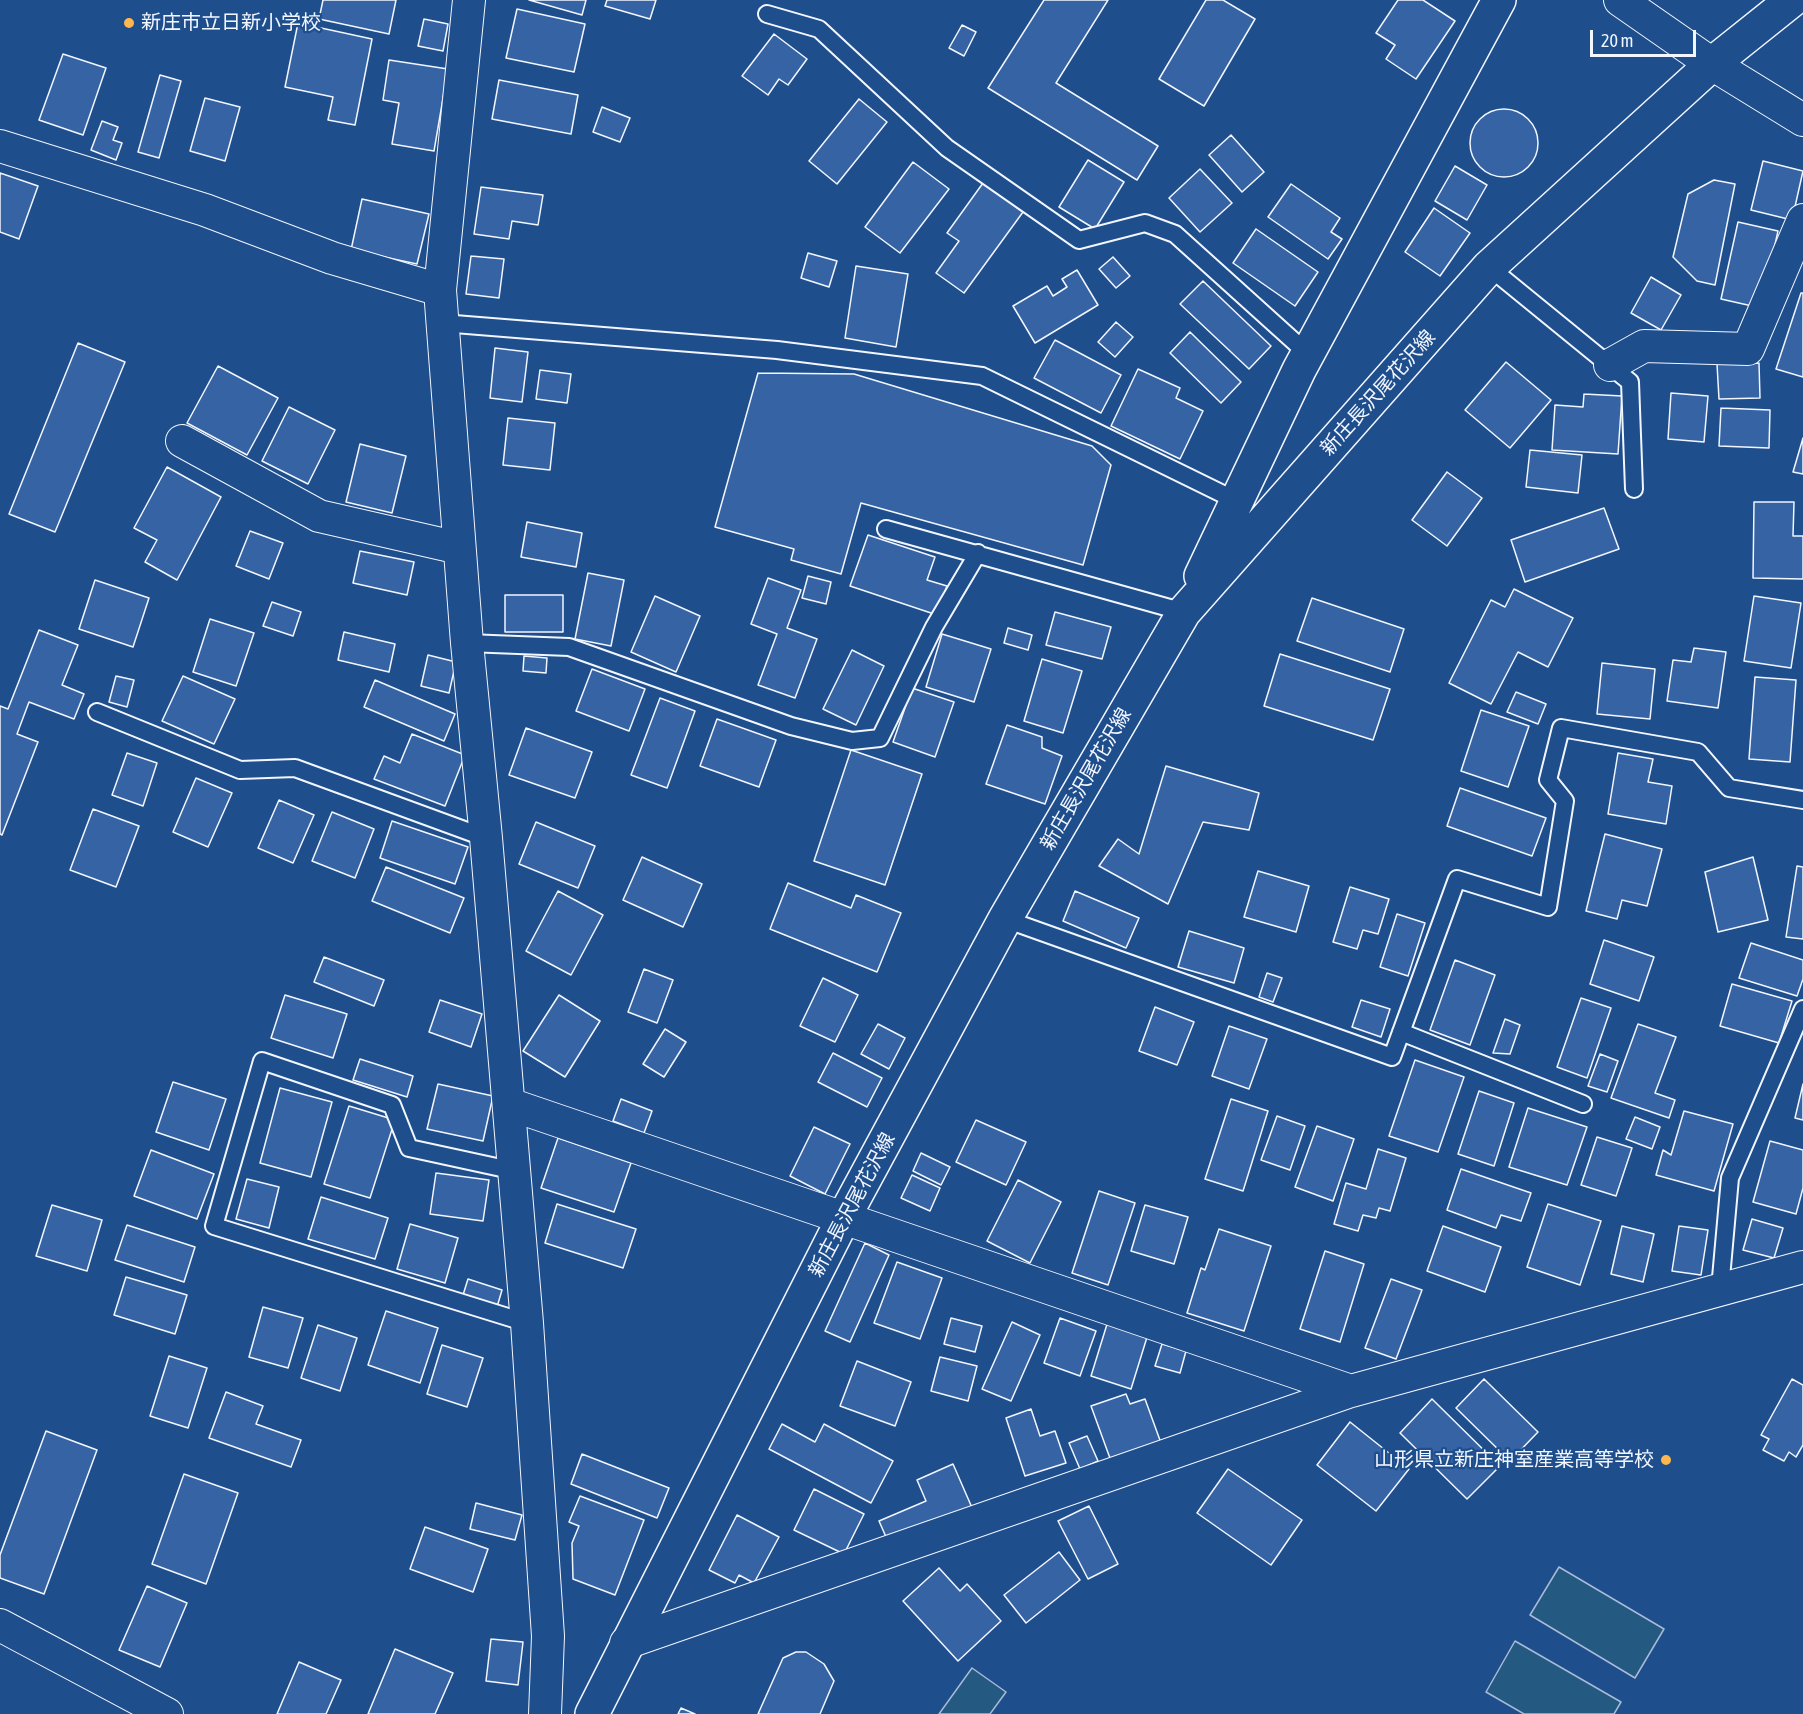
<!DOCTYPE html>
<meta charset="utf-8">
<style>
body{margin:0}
#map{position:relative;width:1803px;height:1714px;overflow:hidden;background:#1f4e8c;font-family:"Asap Condensed",sans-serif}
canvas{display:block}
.scale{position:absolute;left:1590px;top:30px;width:106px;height:27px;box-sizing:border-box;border:3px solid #f2f6ff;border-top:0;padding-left:8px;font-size:18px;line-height:21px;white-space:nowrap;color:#f2f6ff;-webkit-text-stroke:4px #1f4e8c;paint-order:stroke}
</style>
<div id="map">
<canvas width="1803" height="1714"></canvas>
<div class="scale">20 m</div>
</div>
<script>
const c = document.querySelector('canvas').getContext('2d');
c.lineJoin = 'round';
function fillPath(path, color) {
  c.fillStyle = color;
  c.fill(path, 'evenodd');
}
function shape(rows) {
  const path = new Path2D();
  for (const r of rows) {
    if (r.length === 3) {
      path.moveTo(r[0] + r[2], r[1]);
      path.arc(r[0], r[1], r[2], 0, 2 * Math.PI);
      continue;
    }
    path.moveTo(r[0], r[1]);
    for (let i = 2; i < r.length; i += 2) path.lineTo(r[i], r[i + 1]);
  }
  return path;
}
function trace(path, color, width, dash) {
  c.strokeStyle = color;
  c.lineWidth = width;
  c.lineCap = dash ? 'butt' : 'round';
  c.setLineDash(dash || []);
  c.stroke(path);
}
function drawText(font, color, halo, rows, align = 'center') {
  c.font = font + ' "Asap Condensed","Noto Sans JP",sans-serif';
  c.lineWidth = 4.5;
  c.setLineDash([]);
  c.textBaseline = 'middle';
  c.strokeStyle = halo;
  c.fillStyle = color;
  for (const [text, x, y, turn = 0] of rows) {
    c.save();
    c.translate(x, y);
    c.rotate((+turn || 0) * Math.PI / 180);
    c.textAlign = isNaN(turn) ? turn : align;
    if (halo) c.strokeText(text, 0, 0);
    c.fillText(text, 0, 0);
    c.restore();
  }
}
const green = shape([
 [1559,1567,1664,1629,1635,1678,1530,1615,1559,1567],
 [1515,1641,1621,1702,1614,1714,1524,1714,1486,1692,1515,1641],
 [972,1668,1006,1692,990,1714,939,1714,972,1668]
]);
fillPath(green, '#245a82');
trace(green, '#a8bbd7', 1.5);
const building = shape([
 [323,0,396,0,389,34,319,19,323,0],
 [529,0,586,0,582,15,529,0],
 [607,0,656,0,650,19,605,6,607,0],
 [1044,0,1108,0,1056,83,1158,146,1137,180,988,88,1044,0],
 [1206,0,1223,0,1255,19,1204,106,1159,79,1206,0],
 [1398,0,1423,0,1455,21,1416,79,1386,59,1395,45,1376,33,1398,0],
 [517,9,585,24,574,72,506,58,517,9],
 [424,19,448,24,443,51,418,46,424,19],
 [298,23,372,39,355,125,328,120,333,97,285,87,298,23],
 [962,25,976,32,964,56,949,48,962,25],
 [774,34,807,59,788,85,779,79,768,95,742,76,774,34],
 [63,54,106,68,83,135,39,120,63,54],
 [389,60,448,69,434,151,392,144,399,103,383,100,389,60],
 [160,75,181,81,159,158,138,152,160,75],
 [499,80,578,95,571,134,492,119,499,80],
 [205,98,240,107,225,161,190,151,205,98],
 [859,99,887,122,837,184,809,161,859,99],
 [602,107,630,118,620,142,593,132,602,107],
 [1504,143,34],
 [102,121,118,127,113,140,122,143,116,160,91,150,102,121],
 [1231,135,1264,172,1242,192,1209,155,1231,135],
 [1088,160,1124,182,1095,229,1059,207,1088,160],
 [1763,161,1803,171,1792,220,1751,210,1763,161],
 [913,162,949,189,900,253,865,227,913,162],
 [1455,166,1487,185,1467,220,1435,201,1455,166],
 [1200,169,1232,203,1200,232,1169,198,1200,169],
 [0,173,38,186,19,239,0,232,0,173],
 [1714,180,1735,184,1715,285,1697,281,1673,257,1688,194,1714,180],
 [983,183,1023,212,964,293,936,273,959,241,947,233,983,183],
 [1291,184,1340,218,1331,232,1342,239,1328,259,1268,217,1291,184],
 [481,187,543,195,538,225,512,221,509,239,474,234,481,187],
 [362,199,429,214,417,264,351,250,362,199],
 [1434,208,1470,233,1440,276,1405,252,1434,208],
 [1738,222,1778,231,1761,308,1721,299,1738,222],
 [1256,229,1318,272,1295,306,1233,263,1256,229],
 [808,253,837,261,829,287,801,278,808,253],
 [471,256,504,259,499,298,466,294,471,256],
 [1113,257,1130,276,1116,288,1099,269,1113,257],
 [856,266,908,274,896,347,845,338,856,266],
 [1077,270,1098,305,1035,343,1013,306,1047,286,1053,296,1067,287,1062,279,1077,270],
 [1651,277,1681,295,1661,330,1631,313,1651,277],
 [1203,281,1271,346,1249,369,1180,304,1203,281],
 [1801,293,1803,293,1803,377,1776,369,1801,293],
 [1116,322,1133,337,1115,357,1098,342,1116,322],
 [1190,332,1241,382,1221,403,1170,353,1190,332],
 [1055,340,1121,375,1101,413,1034,378,1055,340],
 [78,343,125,362,55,532,9,514,78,343],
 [495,348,528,352,522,402,490,398,495,348],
 [1506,362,1551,400,1510,448,1465,410,1506,362],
 [1759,363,1760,398,1719,399,1717,364,1759,363],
 [218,366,278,398,247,455,187,423,218,366],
 [1138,369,1180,388,1176,398,1203,411,1180,459,1111,426,1138,369],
 [540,370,571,374,567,403,536,399,540,370],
 [758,373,854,374,1092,446,1111,465,1083,565,861,503,841,574,791,560,794,549,715,527,758,373],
 [1671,393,1708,396,1704,442,1668,439,1671,393],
 [1584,394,1622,396,1618,454,1552,450,1555,405,1583,407,1584,394],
 [289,407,335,430,308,484,262,461,289,407],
 [1721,408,1770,410,1769,448,1719,446,1721,408],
 [508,418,555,423,550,470,503,465,508,418],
 [1803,438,1803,474,1793,472,1803,438],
 [360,444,406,456,392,513,346,502,360,444],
 [1530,450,1582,455,1578,493,1526,487,1530,450],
 [167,467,221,497,177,580,145,562,157,540,134,528,167,467],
 [1447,472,1482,498,1447,546,1412,520,1447,472],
 [1754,502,1794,502,1793,536,1803,536,1803,579,1753,578,1754,502],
 [1604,508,1619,549,1525,582,1511,540,1604,508],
 [527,522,582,533,576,567,521,557,527,522],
 [250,531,283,543,269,579,236,566,250,531],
 [868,535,935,557,927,580,947,586,937,615,850,586,868,535],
 [360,551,414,562,407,595,353,583,360,551],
 [588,573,624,580,611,646,575,639,588,573],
 [808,576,831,582,826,604,802,598,808,576],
 [768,578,801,590,787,628,817,639,795,698,758,685,777,634,751,624,768,578],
 [95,580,149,598,133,647,79,629,95,580],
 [1514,589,1573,618,1548,667,1518,652,1491,704,1449,683,1491,600,1505,607,1514,589],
 [505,595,563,595,563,632,505,632,505,595],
 [655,596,700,616,676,672,631,652,655,596],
 [1754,596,1801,603,1791,668,1744,661,1754,596],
 [1312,598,1404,629,1390,672,1297,641,1312,598],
 [272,602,301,612,293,636,263,626,272,602],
 [1055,612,1111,627,1102,659,1046,645,1055,612],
 [210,619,254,633,236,686,193,672,210,619],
 [1008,628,1032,635,1028,650,1004,643,1008,628],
 [39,630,78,645,62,685,84,694,74,719,29,702,17,734,38,742,2,835,0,834,0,706,8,709,39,630],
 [344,632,395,644,389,672,338,660,344,632],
 [942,634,991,649,974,702,926,687,942,634],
 [1694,648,1726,652,1718,708,1667,701,1673,660,1691,662,1694,648],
 [852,650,884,666,856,725,823,709,852,650],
 [1280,654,1390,689,1373,740,1264,706,1280,654],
 [428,655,456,662,449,693,421,686,428,655],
 [524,656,547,658,546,673,523,671,524,656],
 [1042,659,1082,671,1063,733,1024,721,1042,659],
 [1602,663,1655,669,1650,719,1597,714,1602,663],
 [592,669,645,689,629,731,576,711,592,669],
 [116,676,134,680,127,707,109,702,116,676],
 [183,676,235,699,214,744,162,721,183,676],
 [1755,677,1796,680,1790,762,1749,759,1755,677],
 [375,680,455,714,444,741,364,707,375,680],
 [912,688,954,702,935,757,893,742,912,688],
 [1516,692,1546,704,1538,724,1507,712,1516,692],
 [660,698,695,711,667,788,631,775,660,698],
 [1481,710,1529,726,1508,787,1461,771,1481,710],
 [717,719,776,740,759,787,700,766,717,719],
 [1007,725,1042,737,1042,748,1062,756,1045,804,986,784,1007,725],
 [526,728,592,752,575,798,509,775,526,728],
 [412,734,465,755,445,806,374,779,384,756,400,763,412,734],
 [851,750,922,774,885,885,814,861,851,750],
 [127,753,157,763,143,806,112,795,127,753],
 [1618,753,1653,759,1648,782,1672,786,1666,824,1608,814,1618,753],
 [1166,766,1259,793,1249,830,1203,822,1168,904,1099,866,1118,839,1139,854,1166,766],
 [196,778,232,793,208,847,173,832,196,778],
 [1460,788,1546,818,1532,856,1447,826,1460,788],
 [279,800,314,815,293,863,258,848,279,800],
 [93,809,139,826,116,887,70,870,93,809],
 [332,812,374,829,355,878,312,861,332,812],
 [392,821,468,847,455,884,380,858,392,821],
 [536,822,595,846,578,888,519,864,536,822],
 [1605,834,1662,849,1647,906,1622,900,1617,919,1586,911,1605,834],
 [642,857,702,884,683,927,623,900,642,857],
 [1753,857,1768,920,1718,932,1705,872,1753,857],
 [1797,866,1803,867,1803,939,1786,937,1797,866],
 [386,867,464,898,450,933,372,901,386,867],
 [1258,871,1309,886,1296,932,1244,917,1258,871],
 [788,883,851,908,856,895,901,913,877,972,770,929,788,883],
 [1350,887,1389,899,1378,934,1363,930,1357,949,1333,942,1350,887],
 [558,891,603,915,571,975,526,951,558,891],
 [1075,891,1139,918,1126,948,1063,921,1075,891],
 [1397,914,1425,923,1408,976,1380,967,1397,914],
 [1189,931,1244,948,1234,983,1178,967,1189,931],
 [1604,940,1654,957,1639,1001,1590,984,1604,940],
 [1751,943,1803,960,1803,979,1797,996,1739,978,1751,943],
 [324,957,384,980,374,1006,314,982,324,957],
 [1455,960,1495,975,1470,1045,1430,1030,1455,960],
 [644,969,673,980,657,1023,628,1012,644,969],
 [1267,973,1282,978,1273,1002,1259,997,1267,973],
 [823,978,858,995,835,1042,800,1026,823,978],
 [1732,984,1792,1001,1779,1043,1720,1026,1732,984],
 [285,995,347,1014,333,1058,271,1038,285,995],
 [559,995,600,1021,565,1077,523,1051,559,995],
 [1581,998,1611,1008,1587,1078,1557,1067,1581,998],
 [440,1000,482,1014,471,1047,429,1032,440,1000],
 [1361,1000,1390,1009,1381,1037,1352,1027,1361,1000],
 [1155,1007,1194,1022,1177,1065,1139,1051,1155,1007],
 [1505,1019,1520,1025,1510,1054,1493,1053,1505,1019],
 [878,1024,905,1038,889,1069,861,1054,878,1024],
 [1638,1024,1676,1037,1655,1093,1675,1100,1669,1118,1611,1098,1638,1024],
 [1229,1026,1267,1039,1249,1089,1212,1076,1229,1026],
 [665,1029,686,1042,664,1077,643,1064,665,1029],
 [833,1053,882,1078,867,1107,818,1082,833,1053],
 [1600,1054,1618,1061,1607,1092,1588,1086,1600,1054],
 [360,1059,413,1076,407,1097,353,1080,360,1059],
 [1415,1060,1464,1077,1438,1152,1389,1136,1415,1060],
 [173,1082,226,1099,209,1150,156,1132,173,1082],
 [438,1084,493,1096,483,1141,427,1129,438,1084],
 [1803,1084,1803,1120,1795,1118,1803,1084],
 [280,1088,332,1102,311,1177,260,1163,280,1088],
 [1479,1091,1514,1103,1494,1166,1458,1154,1479,1091],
 [621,1099,652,1111,644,1133,613,1121,621,1099],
 [1231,1099,1268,1111,1243,1191,1205,1179,1231,1099],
 [349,1106,395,1120,370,1198,324,1184,349,1106],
 [1528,1108,1587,1127,1567,1185,1509,1167,1528,1108],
 [1684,1111,1733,1124,1714,1191,1656,1175,1663,1150,1671,1155,1684,1111],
 [1277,1116,1305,1126,1290,1170,1261,1160,1277,1116],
 [1635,1117,1660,1127,1652,1149,1626,1139,1635,1117],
 [976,1120,1026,1142,1006,1185,956,1162,976,1120],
 [1317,1126,1354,1139,1333,1201,1295,1187,1317,1126],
 [814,1127,850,1144,825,1194,790,1176,814,1127],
 [1597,1137,1632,1148,1616,1196,1581,1185,1597,1137],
 [558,1138,631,1163,614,1212,541,1188,558,1138],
 [1770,1141,1803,1150,1803,1188,1796,1214,1753,1202,1770,1141],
 [1378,1149,1406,1158,1390,1211,1379,1208,1376,1218,1363,1215,1358,1231,1334,1224,1346,1183,1366,1189,1378,1149],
 [151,1150,214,1174,197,1219,134,1196,151,1150],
 [921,1153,950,1167,941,1185,913,1171,921,1153],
 [1461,1169,1531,1193,1521,1221,1501,1215,1496,1228,1447,1210,1461,1169],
 [436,1173,489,1180,483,1221,430,1214,436,1173],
 [912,1175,940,1188,930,1211,901,1198,912,1175],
 [247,1179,279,1187,269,1228,236,1219,247,1179],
 [1018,1180,1061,1202,1030,1263,987,1241,1018,1180],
 [1099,1191,1135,1203,1108,1285,1072,1273,1099,1191],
 [321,1197,388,1218,375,1259,308,1239,321,1197],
 [557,1204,636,1229,623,1268,545,1243,557,1204],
 [1548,1204,1601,1221,1580,1285,1527,1267,1548,1204],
 [52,1205,102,1220,87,1271,36,1256,52,1205],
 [1145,1205,1188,1217,1174,1264,1131,1251,1145,1205],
 [1752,1219,1783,1228,1774,1258,1743,1250,1752,1219],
 [410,1224,458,1238,445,1283,397,1269,410,1224],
 [127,1225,195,1247,184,1282,115,1260,127,1225],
 [1443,1226,1501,1247,1485,1292,1427,1271,1443,1226],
 [1622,1226,1654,1234,1643,1282,1611,1274,1622,1226],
 [1679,1226,1708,1230,1701,1275,1672,1271,1679,1226],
 [1219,1229,1271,1246,1244,1331,1187,1313,1201,1268,1205,1270,1219,1229],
 [865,1243,889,1255,850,1342,825,1331,865,1243],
 [1325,1251,1364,1264,1340,1342,1300,1329,1325,1251],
 [897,1262,942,1278,920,1339,874,1323,897,1262],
 [126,1277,187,1295,175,1334,114,1315,126,1277],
 [468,1279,502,1290,497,1307,463,1295,468,1279],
 [1391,1279,1422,1290,1396,1359,1365,1348,1391,1279],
 [263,1307,303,1318,288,1368,249,1357,263,1307],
 [386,1311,438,1328,420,1383,368,1365,386,1311],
 [951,1318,982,1326,975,1352,944,1344,951,1318],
 [1060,1318,1096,1331,1080,1376,1044,1363,1060,1318],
 [1108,1321,1148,1334,1131,1389,1091,1376,1108,1321],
 [1012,1322,1040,1335,1011,1401,982,1389,1012,1322],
 [318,1325,357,1338,340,1391,301,1378,318,1325],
 [1162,1344,1186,1351,1180,1373,1155,1366,1162,1344],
 [442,1345,483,1358,467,1407,427,1394,442,1345],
 [169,1356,207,1368,188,1428,150,1416,169,1356],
 [940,1357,977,1366,968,1401,931,1391,940,1357],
 [857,1361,911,1382,895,1426,840,1406,857,1361],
 [1484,1379,1538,1432,1510,1461,1456,1408,1484,1379],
 [1792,1379,1803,1385,1803,1445,1796,1457,1789,1452,1784,1461,1763,1450,1769,1439,1761,1435,1792,1379],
 [226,1392,263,1406,256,1424,301,1440,291,1467,209,1438,226,1392],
 [1126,1394,1130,1404,1145,1399,1161,1443,1111,1461,1091,1406,1126,1394],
 [1432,1399,1500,1466,1467,1499,1400,1433,1432,1399],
 [1031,1409,1040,1436,1055,1431,1066,1463,1025,1476,1006,1418,1031,1409],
 [1350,1422,1409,1469,1376,1511,1317,1465,1350,1422],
 [782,1424,815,1442,824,1424,893,1461,871,1503,769,1449,782,1424],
 [46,1431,97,1450,44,1594,0,1578,0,1555,46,1431],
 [1087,1436,1098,1461,1080,1469,1069,1443,1087,1436],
 [582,1454,669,1488,657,1518,571,1484,582,1454],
 [953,1464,973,1510,890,1546,879,1521,926,1501,917,1480,953,1464],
 [1228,1469,1302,1520,1271,1565,1197,1513,1228,1469],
 [184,1474,238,1493,206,1584,152,1564,184,1474],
 [814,1489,864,1514,844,1554,794,1530,814,1489],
 [580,1496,644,1520,615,1595,573,1579,572,1543,579,1526,569,1522,580,1496],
 [476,1503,522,1515,515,1540,470,1529,476,1503],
 [1089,1506,1118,1564,1088,1579,1058,1521,1089,1506],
 [737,1515,779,1537,754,1583,739,1575,735,1583,709,1570,737,1515],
 [425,1527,488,1549,473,1592,410,1569,425,1527],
 [1059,1552,1080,1580,1026,1623,1004,1595,1059,1552],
 [939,1568,960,1591,967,1584,1001,1621,958,1661,903,1601,939,1568],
 [147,1586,187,1603,160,1667,119,1650,147,1586],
 [491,1639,523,1642,518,1685,486,1681,491,1639],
 [395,1649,453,1673,435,1714,368,1714,395,1649],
 [796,1652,806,1652,824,1664,834,1681,820,1714,758,1714,783,1658,796,1652],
 [299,1662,341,1680,326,1714,277,1714,299,1662],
 [681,1708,695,1714,678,1714,681,1708]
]);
fillPath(building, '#3563a3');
trace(building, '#f2f6ff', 1.5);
const lane = shape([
 [767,14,819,29,947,148,1079,240,1145,223,1175,234,1308,354],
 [1489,267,1630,382,1634,489],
 [442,323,777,350,982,376,1237,501],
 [886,529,1184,612],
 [467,643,569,647,791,726,852,741,880,738,934,627,978,553],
 [97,712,240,770,295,768,486,838],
 [1005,919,1392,1057,1457,879,1548,907,1565,801,1548,780,1561,728,1698,752,1729,788,1803,800],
 [1401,1032,1583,1104],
 [515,1171,409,1148,392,1105,262,1061,214,1226,527,1323],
 [1720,1289,1730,1178,1803,1009]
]);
const street = shape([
 [469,0,440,290,467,643,486,838,527,1323,548,1636,545,1714],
 [1620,0,1712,64,1803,120],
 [0,146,205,210,332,258,440,290],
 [1610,365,1644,346,1748,349,1803,220],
 [182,441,319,516,459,548],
 [509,1104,1351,1391],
 [0,1625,167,1714],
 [626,1643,1351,1391,1803,1267]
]);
const secondary = shape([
 [1201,576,1299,370,1499,0],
 [592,1714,844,1217,1005,919,1184,612,1489,267,1712,64,1792,0]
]);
trace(lane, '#f2f6ff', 20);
trace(street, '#f2f6ff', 34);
trace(secondary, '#f2f6ff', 36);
trace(lane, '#1f4e8c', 16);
trace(street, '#1f4e8c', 32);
trace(secondary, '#1f4e8c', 33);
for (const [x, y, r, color] of [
 [129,23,6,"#ffb74d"],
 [1666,1460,6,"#ffb74d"]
]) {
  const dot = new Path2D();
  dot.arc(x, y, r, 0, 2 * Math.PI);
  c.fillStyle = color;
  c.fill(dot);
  trace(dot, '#1f4e8c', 2);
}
drawText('20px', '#f2f6ff', '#1f4e8c', [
 ["新庄市立日新小学校",141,23],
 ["山形県立新庄神室産業高等学校",1654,1460,"right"]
], 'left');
drawText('20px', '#f2f6ff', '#1f4e8c', [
 ["新庄長沢尾花沢線",1378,393,-48],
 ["新庄長沢尾花沢線",1086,779,-60],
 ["新庄長沢尾花沢線",852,1205,-62]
]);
</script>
